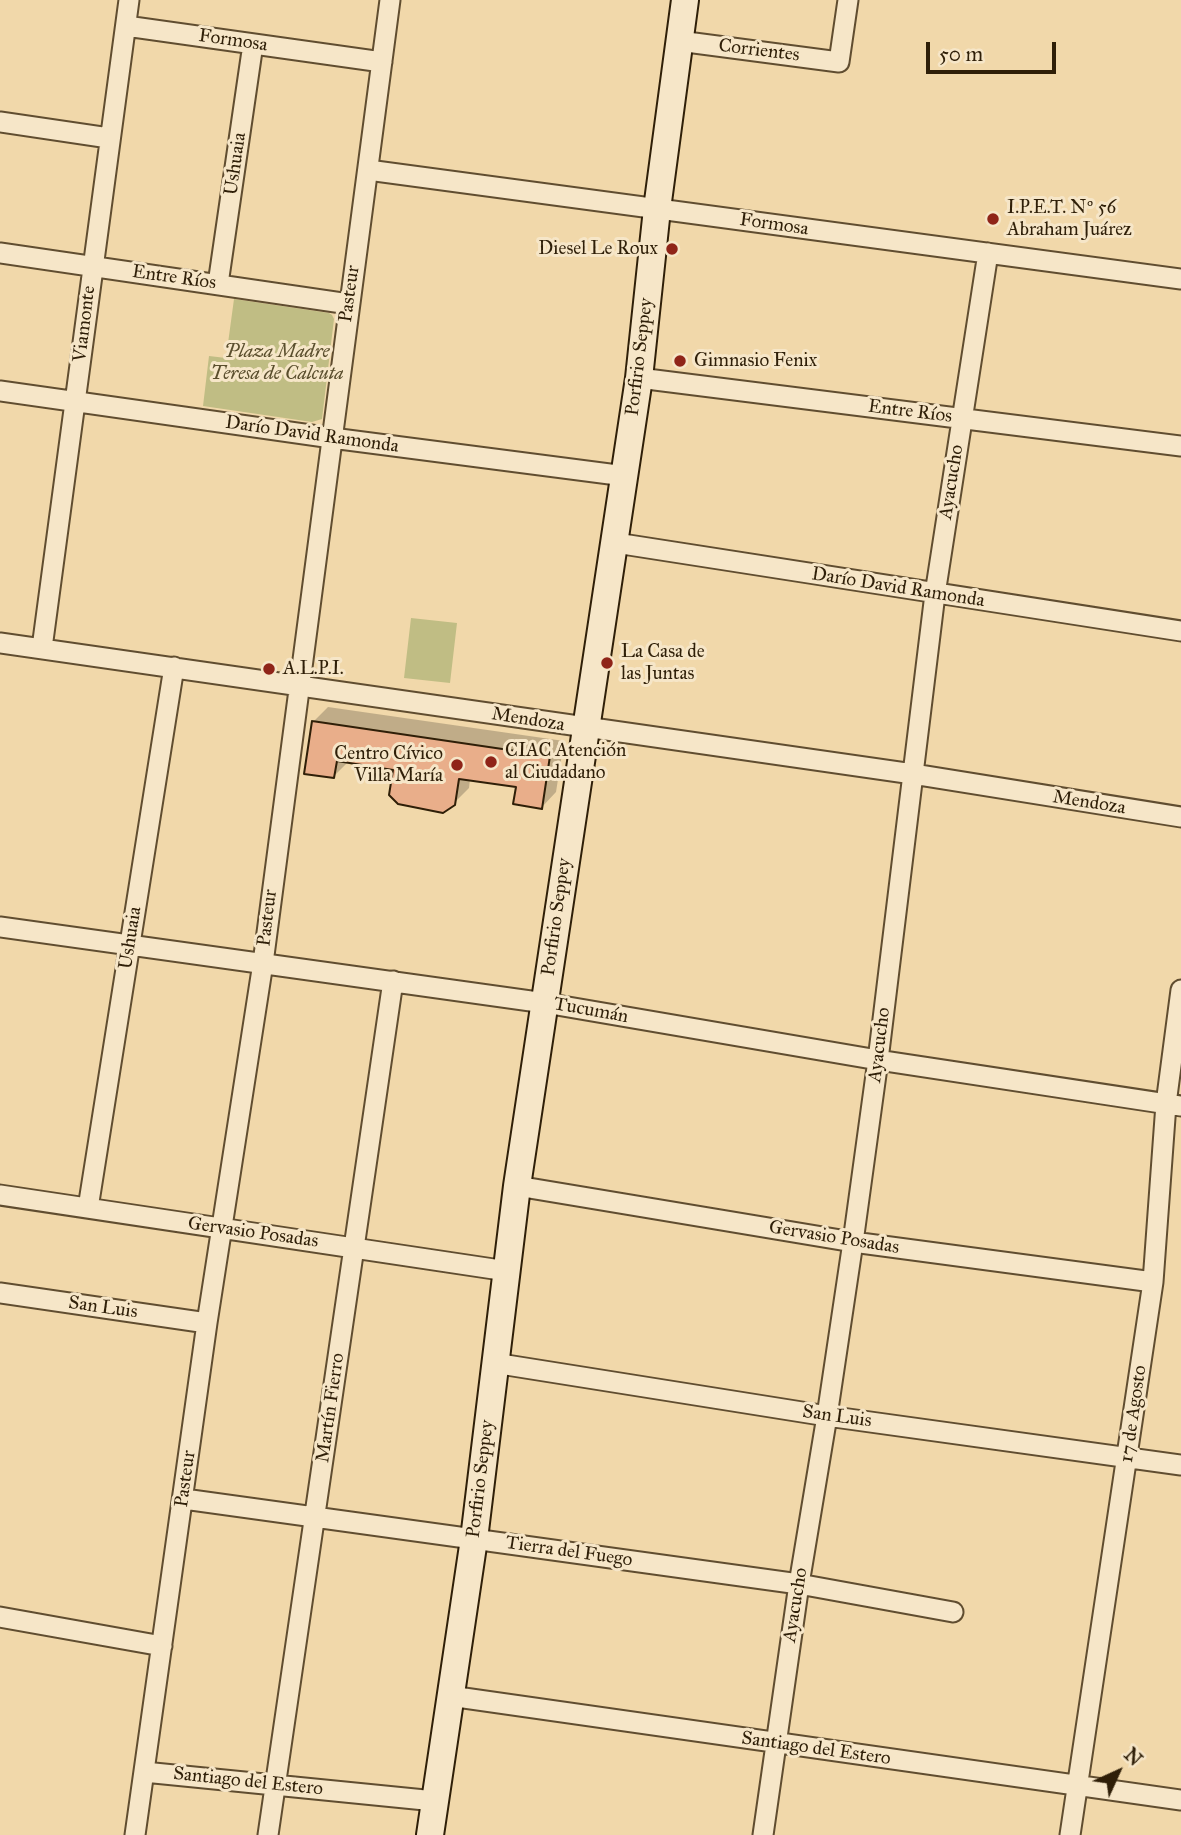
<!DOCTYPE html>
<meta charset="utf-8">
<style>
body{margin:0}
#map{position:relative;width:1181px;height:1835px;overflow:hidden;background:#f1d8aa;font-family:"IM FELL Great Primer",serif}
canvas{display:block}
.north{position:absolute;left:1083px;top:1737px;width:70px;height:70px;-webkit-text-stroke:5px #f6e6c8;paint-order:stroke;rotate:45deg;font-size:19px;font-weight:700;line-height:28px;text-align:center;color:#2f1f08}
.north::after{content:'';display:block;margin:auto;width:24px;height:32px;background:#2f1f08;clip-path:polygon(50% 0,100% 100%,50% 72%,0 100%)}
.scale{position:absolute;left:926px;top:42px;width:130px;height:32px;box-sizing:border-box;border:4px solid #2f1f08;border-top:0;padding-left:9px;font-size:21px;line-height:24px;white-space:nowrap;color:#2f1f08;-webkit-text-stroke:5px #f6e6c8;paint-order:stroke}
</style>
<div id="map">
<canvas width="1181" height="1835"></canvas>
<div class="north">N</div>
<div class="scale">50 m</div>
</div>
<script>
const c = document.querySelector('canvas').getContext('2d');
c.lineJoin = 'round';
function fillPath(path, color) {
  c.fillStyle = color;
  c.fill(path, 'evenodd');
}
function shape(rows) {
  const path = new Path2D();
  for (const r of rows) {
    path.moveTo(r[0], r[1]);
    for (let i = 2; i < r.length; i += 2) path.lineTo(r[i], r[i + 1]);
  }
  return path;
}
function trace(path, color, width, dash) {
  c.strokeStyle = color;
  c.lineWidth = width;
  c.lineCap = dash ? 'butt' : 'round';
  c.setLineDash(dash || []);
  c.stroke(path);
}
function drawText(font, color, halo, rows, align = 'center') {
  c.font = font + ' "IM FELL Great Primer",serif';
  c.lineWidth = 6;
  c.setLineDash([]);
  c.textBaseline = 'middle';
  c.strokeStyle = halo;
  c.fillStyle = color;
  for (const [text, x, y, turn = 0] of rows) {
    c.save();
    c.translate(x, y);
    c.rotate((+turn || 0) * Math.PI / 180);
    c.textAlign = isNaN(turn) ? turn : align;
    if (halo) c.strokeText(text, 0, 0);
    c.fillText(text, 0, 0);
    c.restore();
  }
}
fillPath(shape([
 [234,299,329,313,332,315,334,319,322,419,312,422,203,406,209,356,226,358],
 [411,618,457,623,450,683,404,678]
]), '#c0bd84');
fillPath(shape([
 [328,707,564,741,556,792,542,807,518,785,470,779,469,788,454,803,395,768,349,761,334,776,314,721]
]), '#0003');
const building = shape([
 [312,721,550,756,542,809,513,804,516,787,459,779,455,805,443,813,398,804,389,795,393,770,337,761,334,778,304,774,312,721]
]);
fillPath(building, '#e9ae8a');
trace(building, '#2f1f08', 2);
const street = shape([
 [126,26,382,62],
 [679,41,839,62,848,0],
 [0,122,109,138],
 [368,170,1181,279],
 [0,253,349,304],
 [218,284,253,44],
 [639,378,1181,446],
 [0,391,332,438,625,476],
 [616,543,1181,631],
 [0,643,913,774,1181,817],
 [42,648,129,0],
 [0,927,545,1003,878,1060,1181,1106],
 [517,1186,853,1242,1153,1282],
 [0,1195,507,1271],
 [88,1208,174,667],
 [0,1293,207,1323],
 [494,1363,827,1416,1181,1465],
 [184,1499,799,1584,953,1612],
 [0,1617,162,1646],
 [450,1696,1181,1800],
 [144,1772,435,1801],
 [135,1835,207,1323,263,963,390,0],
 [268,1835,393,981],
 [763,1835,799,1584,827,1416,853,1242,878,1060,935,594,988,253],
 [1070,1835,1153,1282,1166,1104,1181,990]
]);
const secondary = shape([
 [430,1835,474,1539,517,1186,639,378,657,209,685,0]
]);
trace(street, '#604d30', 23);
trace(secondary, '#2f1f08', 30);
trace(street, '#f6e6c8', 19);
trace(secondary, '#f6e6c8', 26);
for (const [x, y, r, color] of [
 [993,219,7,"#8f2418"],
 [672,249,7,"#8f2418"],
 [680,361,7,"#8f2418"],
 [607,663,7,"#8f2418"],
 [269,669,7,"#8f2418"],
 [491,762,7,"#8f2418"],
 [457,765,7,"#8f2418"]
]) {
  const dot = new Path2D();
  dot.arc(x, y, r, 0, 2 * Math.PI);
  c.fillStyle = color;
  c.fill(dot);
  trace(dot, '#f6e6c8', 2.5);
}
drawText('19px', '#2f1f08', '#f6e6c8', [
 ["Formosa",233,41,8],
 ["Corrientes",759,51,7],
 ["Ushuaia",236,164,-82],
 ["Formosa",774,225,8],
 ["Entre Ríos",174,278,8],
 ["Pasteur",350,294,-82],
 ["Viamonte",85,324,-83],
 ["Porfirio Seppey",640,357,-83],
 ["Entre Ríos",910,412,7],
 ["Darío David Ramonda",312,435,8],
 ["Ayacucho",952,482,-81],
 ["Darío David Ramonda",898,588,9],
 ["Mendoza",528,720,9],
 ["Mendoza",1089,803,9],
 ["Porfirio Seppey",557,917,-82],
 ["Pasteur",268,918,-83],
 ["Ushuaia",131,938,-81],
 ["Tucumán",591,1011,10],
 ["Ayacucho",880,1045,-83],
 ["Gervasio Posadas",253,1233,8],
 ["Gervasio Posadas",834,1238,9],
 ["San Luis",103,1308,8],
 ["Martín Fierro",331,1408,-82],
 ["17 de Agosto",1134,1414,-82],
 ["San Luis",837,1417,8],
 ["Pasteur",186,1479,-82],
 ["Porfirio Seppey",481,1479,-83],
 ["Tierra del Fuego",569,1552,8],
 ["Ayacucho",796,1605,-81],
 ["Santiago del Estero",816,1749,8],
 ["Santiago del Estero",248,1782,6]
]);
drawText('19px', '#2f1f08', '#f6e6c8', [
 ["I.P.E.T. Nº 56",1007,208],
 ["Abraham Juárez",1007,230],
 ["Diesel Le Roux",658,249,"right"],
 ["Gimnasio Fenix",694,361],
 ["La Casa de",621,652],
 ["las Juntas",621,674],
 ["A.L.P.I.",283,669],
 ["CIAC Atención",505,751],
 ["al Ciudadano",505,773],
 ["Centro Cívico",443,754,"right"],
 ["Villa María",443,776,"right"]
], 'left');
drawText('italic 19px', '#5a4e2d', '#f6e6c8', [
 ["Plaza Madre",277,352],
 ["Teresa de Calcuta",277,374]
]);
</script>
